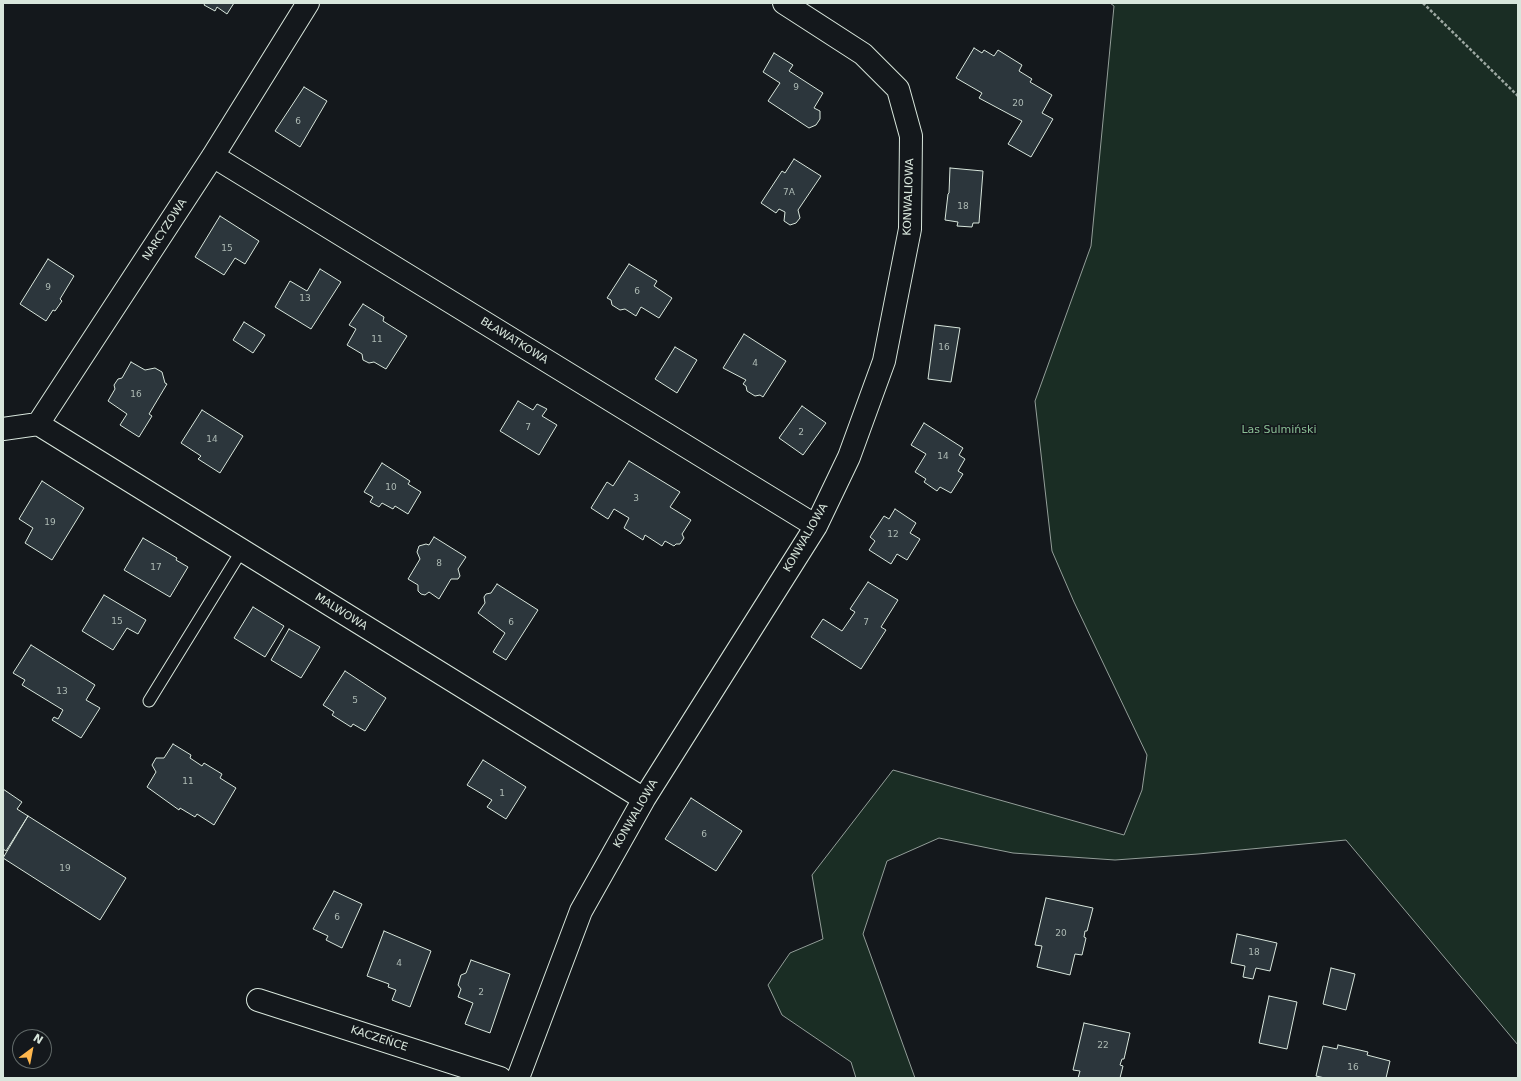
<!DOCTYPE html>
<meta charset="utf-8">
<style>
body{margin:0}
#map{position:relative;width:1521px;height:1081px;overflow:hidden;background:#14181c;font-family:"DejaVu Sans",sans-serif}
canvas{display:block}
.frame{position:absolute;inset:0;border:4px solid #d8e6dc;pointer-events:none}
.north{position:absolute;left:12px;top:1029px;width:40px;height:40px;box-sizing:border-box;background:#14181c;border:1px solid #626a69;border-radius:50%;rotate:32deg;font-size:11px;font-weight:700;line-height:16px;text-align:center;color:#d8e6dc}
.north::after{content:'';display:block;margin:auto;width:14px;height:18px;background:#ffb74d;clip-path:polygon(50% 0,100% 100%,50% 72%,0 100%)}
</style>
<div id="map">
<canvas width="1521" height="1081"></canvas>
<div class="frame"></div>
<div class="north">N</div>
</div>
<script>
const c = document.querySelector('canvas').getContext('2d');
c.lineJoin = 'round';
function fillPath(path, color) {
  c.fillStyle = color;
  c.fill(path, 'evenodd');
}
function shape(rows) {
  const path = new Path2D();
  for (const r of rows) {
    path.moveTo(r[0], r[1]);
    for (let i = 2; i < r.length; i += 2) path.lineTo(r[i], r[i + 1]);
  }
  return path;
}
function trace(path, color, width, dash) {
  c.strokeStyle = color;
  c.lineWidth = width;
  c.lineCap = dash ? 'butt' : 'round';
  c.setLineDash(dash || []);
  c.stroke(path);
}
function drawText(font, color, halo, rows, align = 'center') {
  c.font = font + ' "DejaVu Sans",sans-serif';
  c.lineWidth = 3;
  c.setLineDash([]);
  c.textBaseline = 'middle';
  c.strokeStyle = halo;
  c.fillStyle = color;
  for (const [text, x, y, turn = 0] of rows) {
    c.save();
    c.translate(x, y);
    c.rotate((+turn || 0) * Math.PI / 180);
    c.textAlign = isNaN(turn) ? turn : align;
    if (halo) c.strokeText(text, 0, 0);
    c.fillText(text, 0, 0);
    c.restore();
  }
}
const green = shape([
 [1110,3,1518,3,1518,1045,1346,840,1198,854,1115,860,1013,853,939,838,887,861,863,934,915,1078,856,1078,851,1062,782,1015,768,985,790,953,823,939,812,875,893,770,1124,835,1142,790,1147,755,1074,602,1052,551,1035,401,1091,246,1114,6,1110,3]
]);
fillPath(green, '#1a2d24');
trace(green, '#939e99', 1);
const building = shape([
 [205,3,234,3,227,14,217,7,215,11,204,5,205,3],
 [974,48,982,53,984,50,994,56,998,50,1022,65,1019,71,1032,79,1030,82,1052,95,1042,113,1053,119,1031,157,1008,144,1022,121,979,98,982,93,956,78,974,48],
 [774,53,793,65,789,71,823,93,814,108,820,111,820,119,816,125,809,128,768,101,780,83,763,72,774,53],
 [304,87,327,101,300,147,275,131,304,87],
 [794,159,821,176,798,210,800,218,796,223,790,225,784,221,785,212,779,209,776,213,761,203,782,171,785,173,794,159],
 [950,168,983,171,979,223,973,223,972,227,957,226,958,222,945,220,948,194,949,193,950,168],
 [220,216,259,241,245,264,235,258,224,275,195,257,220,216],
 [48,259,74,276,60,299,62,301,55,311,53,310,46,321,20,304,48,259],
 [629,264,657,281,654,286,672,298,659,318,641,307,636,316,625,309,620,310,612,305,611,300,607,298,629,264],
 [320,269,341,282,311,329,275,307,290,281,307,291,320,269],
 [363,304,384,317,383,321,407,336,386,369,374,362,369,363,363,360,362,354,347,345,356,329,349,325,363,304],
 [244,322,265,335,253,353,233,340,244,322],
 [935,325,960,328,951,382,928,379,935,325],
 [744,334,786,361,763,397,760,395,755,396,747,391,746,386,743,384,746,380,723,368,744,334],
 [675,347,697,360,677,393,655,379,675,347],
 [131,362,145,370,155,368,162,372,165,383,167,384,149,414,152,416,139,437,120,425,127,414,108,401,115,389,114,385,118,379,122,378,131,362],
 [518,401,533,410,537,404,547,409,542,416,557,425,539,455,500,431,518,401],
 [802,406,826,423,803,455,779,438,802,406],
 [202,410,243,436,220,473,198,459,201,456,181,443,202,410],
 [924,423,963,448,959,455,965,459,958,471,963,474,951,493,940,487,937,491,924,482,926,479,915,472,926,454,911,445,924,423],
 [629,461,680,492,670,507,691,520,682,534,684,538,680,544,676,544,674,546,665,541,662,546,645,535,643,540,624,528,629,518,614,509,608,519,591,508,607,482,613,486,629,461],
 [382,463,410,481,408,484,421,492,408,514,395,506,393,509,382,503,379,507,370,502,373,497,364,492,382,463],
 [42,481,84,508,52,560,25,543,33,528,19,519,42,481],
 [895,509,916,523,910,533,920,539,907,560,897,554,891,564,869,550,875,541,870,537,884,516,889,519,895,509],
 [434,537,466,557,458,569,460,576,458,579,451,579,439,599,429,592,425,595,421,594,418,591,418,585,408,579,420,559,417,552,419,546,426,544,429,545,434,537],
 [143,538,177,558,176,560,188,567,170,597,124,570,143,538],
 [868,582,898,600,881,627,886,630,861,669,811,637,823,619,842,631,855,612,850,609,868,582],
 [497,584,538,610,506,660,493,652,505,633,478,613,485,603,484,597,486,594,491,593,497,584],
 [104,595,146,620,138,634,127,628,113,650,82,631,104,595],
 [253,607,284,626,265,657,234,638,253,607],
 [289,629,320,647,301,678,271,660,289,629],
 [31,645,95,685,86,700,100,708,81,738,52,720,54,717,58,719,63,710,22,685,25,680,13,673,31,645],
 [345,671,386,698,365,731,353,724,351,727,332,715,334,712,323,705,345,671],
 [173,744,191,755,190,758,202,766,204,763,222,774,220,778,236,788,214,825,197,814,195,817,180,808,179,810,147,787,156,772,152,765,156,758,164,758,173,744],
 [483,760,526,787,506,819,487,807,492,800,467,785,483,760],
 [3,789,22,802,17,809,28,816,6,851,3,849,3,789],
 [691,798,742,831,716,871,665,839,691,798],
 [28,816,126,878,100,920,3,858,28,816],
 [334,891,362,904,342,948,326,940,328,936,313,929,334,891],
 [1046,898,1093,908,1087,931,1085,931,1084,937,1086,938,1082,955,1075,954,1070,975,1037,967,1042,946,1035,945,1046,898],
 [384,931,431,951,410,1007,392,1000,396,990,388,987,389,984,367,976,384,931],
 [1237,934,1277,943,1270,971,1256,968,1253,979,1243,977,1245,966,1231,963,1237,934],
 [471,960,510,974,490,1033,465,1024,473,1003,458,997,461,989,458,985,461,975,466,973,471,960],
 [1331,968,1355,974,1346,1010,1323,1004,1331,968],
 [1269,996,1297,1002,1287,1049,1259,1043,1269,996],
 [1084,1023,1130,1033,1124,1059,1122,1059,1120,1065,1123,1066,1120,1078,1078,1078,1080,1071,1073,1070,1084,1023],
 [1338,1045,1368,1052,1367,1055,1390,1061,1386,1078,1325,1078,1316,1076,1323,1046,1337,1049,1338,1045]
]);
fillPath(building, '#2c363c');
trace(building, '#d8e6dc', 1);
const service = shape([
 [149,701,242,550]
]);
const minor = shape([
 [213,156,816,526],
 [38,424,644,799],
 [3,429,38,424,213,156,308,3],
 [258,1000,500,1078],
 [518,1078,581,911,644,799,816,526,849,457,884,361,910,229,911,136,898,89,863,54,784,3]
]);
trace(service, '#d8e6dc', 13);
trace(minor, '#d8e6dc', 24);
trace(shape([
 [1423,3,1518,96]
]), '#9da8a2', 2.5, [3, 2]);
trace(service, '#14181c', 11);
trace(minor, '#14181c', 22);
drawText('9px', '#adbab4', null, [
 ["9",796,88],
 ["20",1018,104],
 ["6",298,122],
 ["7A",789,193],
 ["18",963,207],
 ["15",227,249],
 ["9",48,288],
 ["6",637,292],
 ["13",305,299],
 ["11",377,340],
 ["16",944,348],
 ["4",755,364],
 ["16",136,395],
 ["7",528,428],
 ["2",801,433],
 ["14",212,440],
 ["14",943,457],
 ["10",391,488],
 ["3",636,499],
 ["19",50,523],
 ["12",893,535],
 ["8",439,564],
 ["17",156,568],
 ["15",117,622],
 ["6",511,623],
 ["7",866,623],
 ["13",62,692],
 ["5",355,701],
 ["11",188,782],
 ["1",502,794],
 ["6",704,835],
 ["19",65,869],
 ["6",337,918],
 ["20",1061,934],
 ["18",1254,953],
 ["4",399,964],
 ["2",481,993],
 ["22",1103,1046],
 ["16",1353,1068]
]);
drawText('11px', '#d8e6dc', '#14181c', [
 ["KONWALIOWA",909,197,-88],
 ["NARCYZOWA",165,230,-57],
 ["BŁAWATKOWA",514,341,32],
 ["KONWALIOWA",806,538,-60],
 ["MALWOWA",341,612,32],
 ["KONWALIOWA",636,814,-60],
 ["KACZEŃCE",379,1039,18]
]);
drawText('11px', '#8ac095', '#14181c', [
 ["Las Sulmiński",1279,430]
]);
</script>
